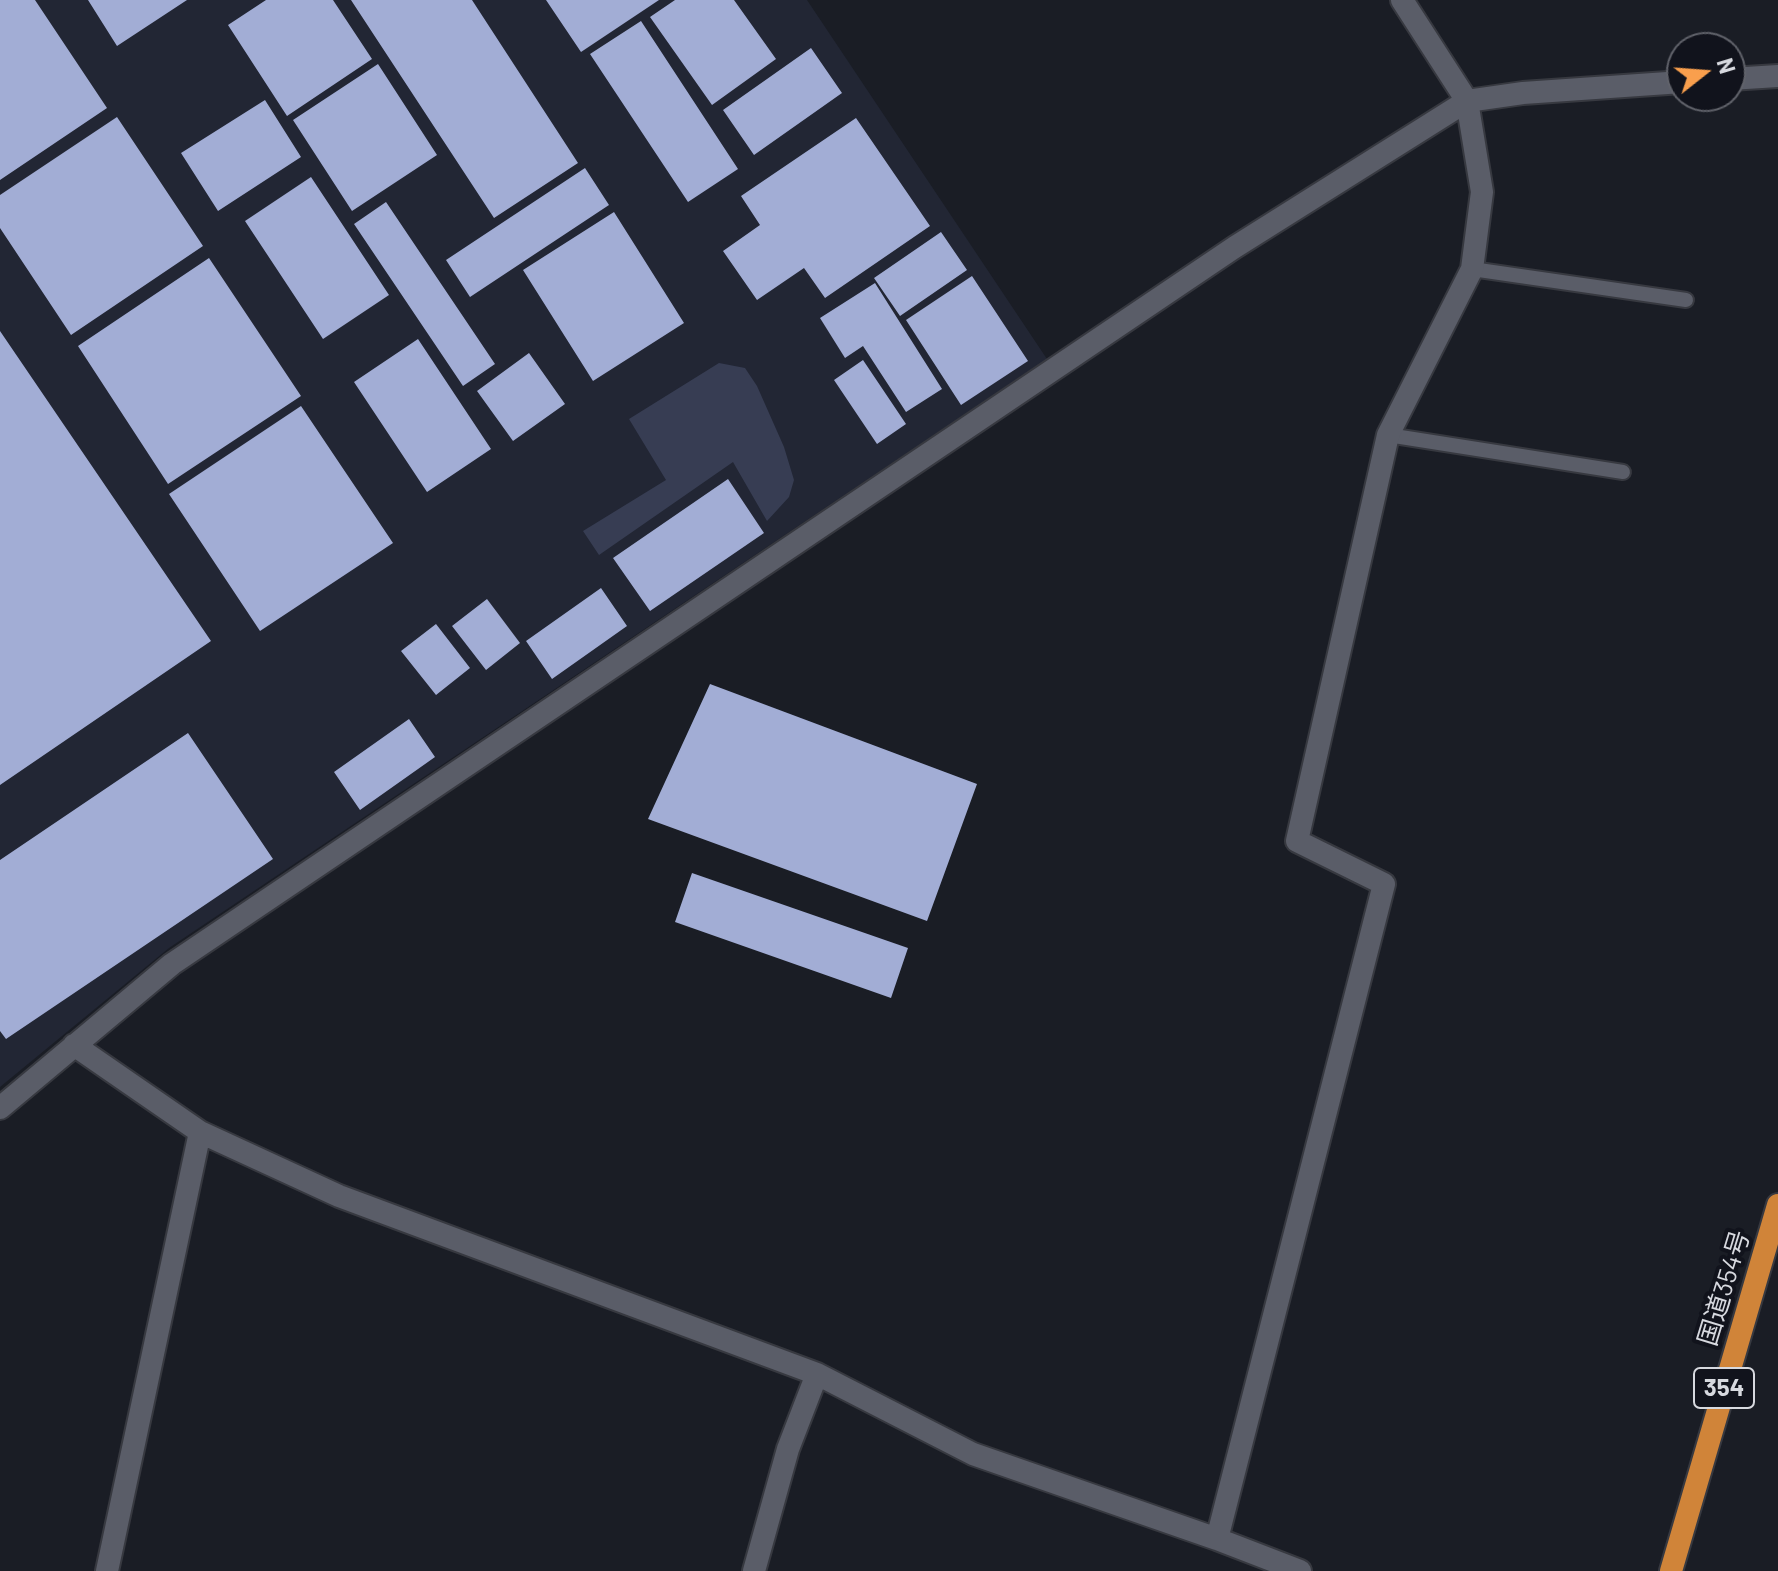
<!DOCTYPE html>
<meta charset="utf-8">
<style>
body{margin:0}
#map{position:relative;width:1778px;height:1571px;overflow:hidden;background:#1a1d25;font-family:Barlow,sans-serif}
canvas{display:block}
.north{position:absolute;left:1666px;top:32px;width:80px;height:80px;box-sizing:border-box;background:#11131c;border:2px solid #60626a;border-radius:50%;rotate:73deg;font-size:22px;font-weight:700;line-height:32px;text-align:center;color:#d7d9df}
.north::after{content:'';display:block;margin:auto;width:28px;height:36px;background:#f99f4d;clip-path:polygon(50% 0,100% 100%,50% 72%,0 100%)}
</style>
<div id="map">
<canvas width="1778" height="1571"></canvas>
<div class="north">N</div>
</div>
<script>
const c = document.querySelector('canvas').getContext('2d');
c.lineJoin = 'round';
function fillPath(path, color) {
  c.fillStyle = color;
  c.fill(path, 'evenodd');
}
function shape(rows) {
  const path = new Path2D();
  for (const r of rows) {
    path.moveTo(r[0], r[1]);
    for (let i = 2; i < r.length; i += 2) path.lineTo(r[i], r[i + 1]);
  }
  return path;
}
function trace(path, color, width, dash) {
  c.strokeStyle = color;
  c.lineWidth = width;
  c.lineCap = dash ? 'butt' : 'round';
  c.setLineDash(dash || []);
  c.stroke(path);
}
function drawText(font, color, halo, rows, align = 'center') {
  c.font = font + ' Barlow,"Noto Sans JP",sans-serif';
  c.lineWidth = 8;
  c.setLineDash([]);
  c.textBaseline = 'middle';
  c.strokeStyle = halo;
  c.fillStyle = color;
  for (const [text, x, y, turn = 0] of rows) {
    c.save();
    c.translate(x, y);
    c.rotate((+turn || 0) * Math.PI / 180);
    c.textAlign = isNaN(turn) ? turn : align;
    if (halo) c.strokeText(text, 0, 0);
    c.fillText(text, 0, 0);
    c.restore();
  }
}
fillPath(shape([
 [0,0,807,0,1047,359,169,948,0,1087]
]), '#222634');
fillPath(shape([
 [719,363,745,368,757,386,784,447,794,480,789,497,767,521,733,462,599,555,583,531,666,480,629,419]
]), '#373d53');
fillPath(shape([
 [0,0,35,0,107,108,0,180],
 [88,0,187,0,117,46],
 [266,0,333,0,372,59,287,116,228,25],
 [351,0,472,0,578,163,494,218],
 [546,0,659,0,581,52],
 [675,0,734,0,776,59,712,105,650,17],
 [641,21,738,169,688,202,590,54],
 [811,48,842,93,754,155,723,110],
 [378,64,437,155,352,211,293,120],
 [265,100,301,157,218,211,181,153],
 [117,117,203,246,71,335,0,228,0,195],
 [856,118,930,226,825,298,804,268,757,300,723,251,760,225,741,196],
 [585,168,609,205,470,297,446,260],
 [311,177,389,295,323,339,245,221],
 [386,202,495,364,463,386,354,224],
 [614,212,684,323,593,381,523,270],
 [941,232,967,270,900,316,874,278],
 [209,258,301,396,168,484,78,346],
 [972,276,1028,361,961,405,906,320],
 [875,283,942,389,906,412,863,346,845,358,820,318],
 [0,331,211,641,0,785],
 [418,339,491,449,427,492,354,382],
 [529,353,565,404,513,441,477,391],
 [863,360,906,424,877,444,834,380],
 [301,406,393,543,260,631,169,494],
 [728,479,764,533,650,611,613,558],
 [601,588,627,626,552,679,526,641],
 [487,599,520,643,486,670,452,626],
 [436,624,470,668,436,695,401,651],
 [710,684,977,784,927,921,648,819],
 [409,719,435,757,360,810,334,772],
 [188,733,273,859,6,1039,0,1031,0,860],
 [692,873,908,948,891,998,675,922]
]), '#a2add5');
const service = shape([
 [1472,269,1686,300],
 [1388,435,1623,472]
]);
const minor = shape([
 [1730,79,1778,76],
 [74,1045,200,1132,339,1196,817,1374,973,1454,1217,1539,1300,1571],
 [0,1108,172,964,1235,247,1467,101,1523,93,1682,82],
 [1217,1539,1384,884,1297,841,1388,435,1472,269,1482,192,1467,101,1402,0],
 [107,1571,200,1132],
 [754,1571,788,1449,817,1374]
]);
const trunk = shape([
 [1671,1571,1778,1205]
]);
trace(service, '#373940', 18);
trace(minor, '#373940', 26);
trace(trunk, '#373940', 26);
trace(service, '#5a5d68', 14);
trace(minor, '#5a5d68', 22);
trace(trunk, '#d08439', 22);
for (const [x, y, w] of [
 [1724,1388,60]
]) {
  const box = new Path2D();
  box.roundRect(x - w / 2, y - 20, w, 40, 6);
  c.fillStyle = '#11131c';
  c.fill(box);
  trace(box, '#d7d9df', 2);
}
drawText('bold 24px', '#d7d9df', null, [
 ["354",1724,1388]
]);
drawText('26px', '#d7d9df', '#11131c', [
 ["国道354号",1724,1288,-73]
]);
</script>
